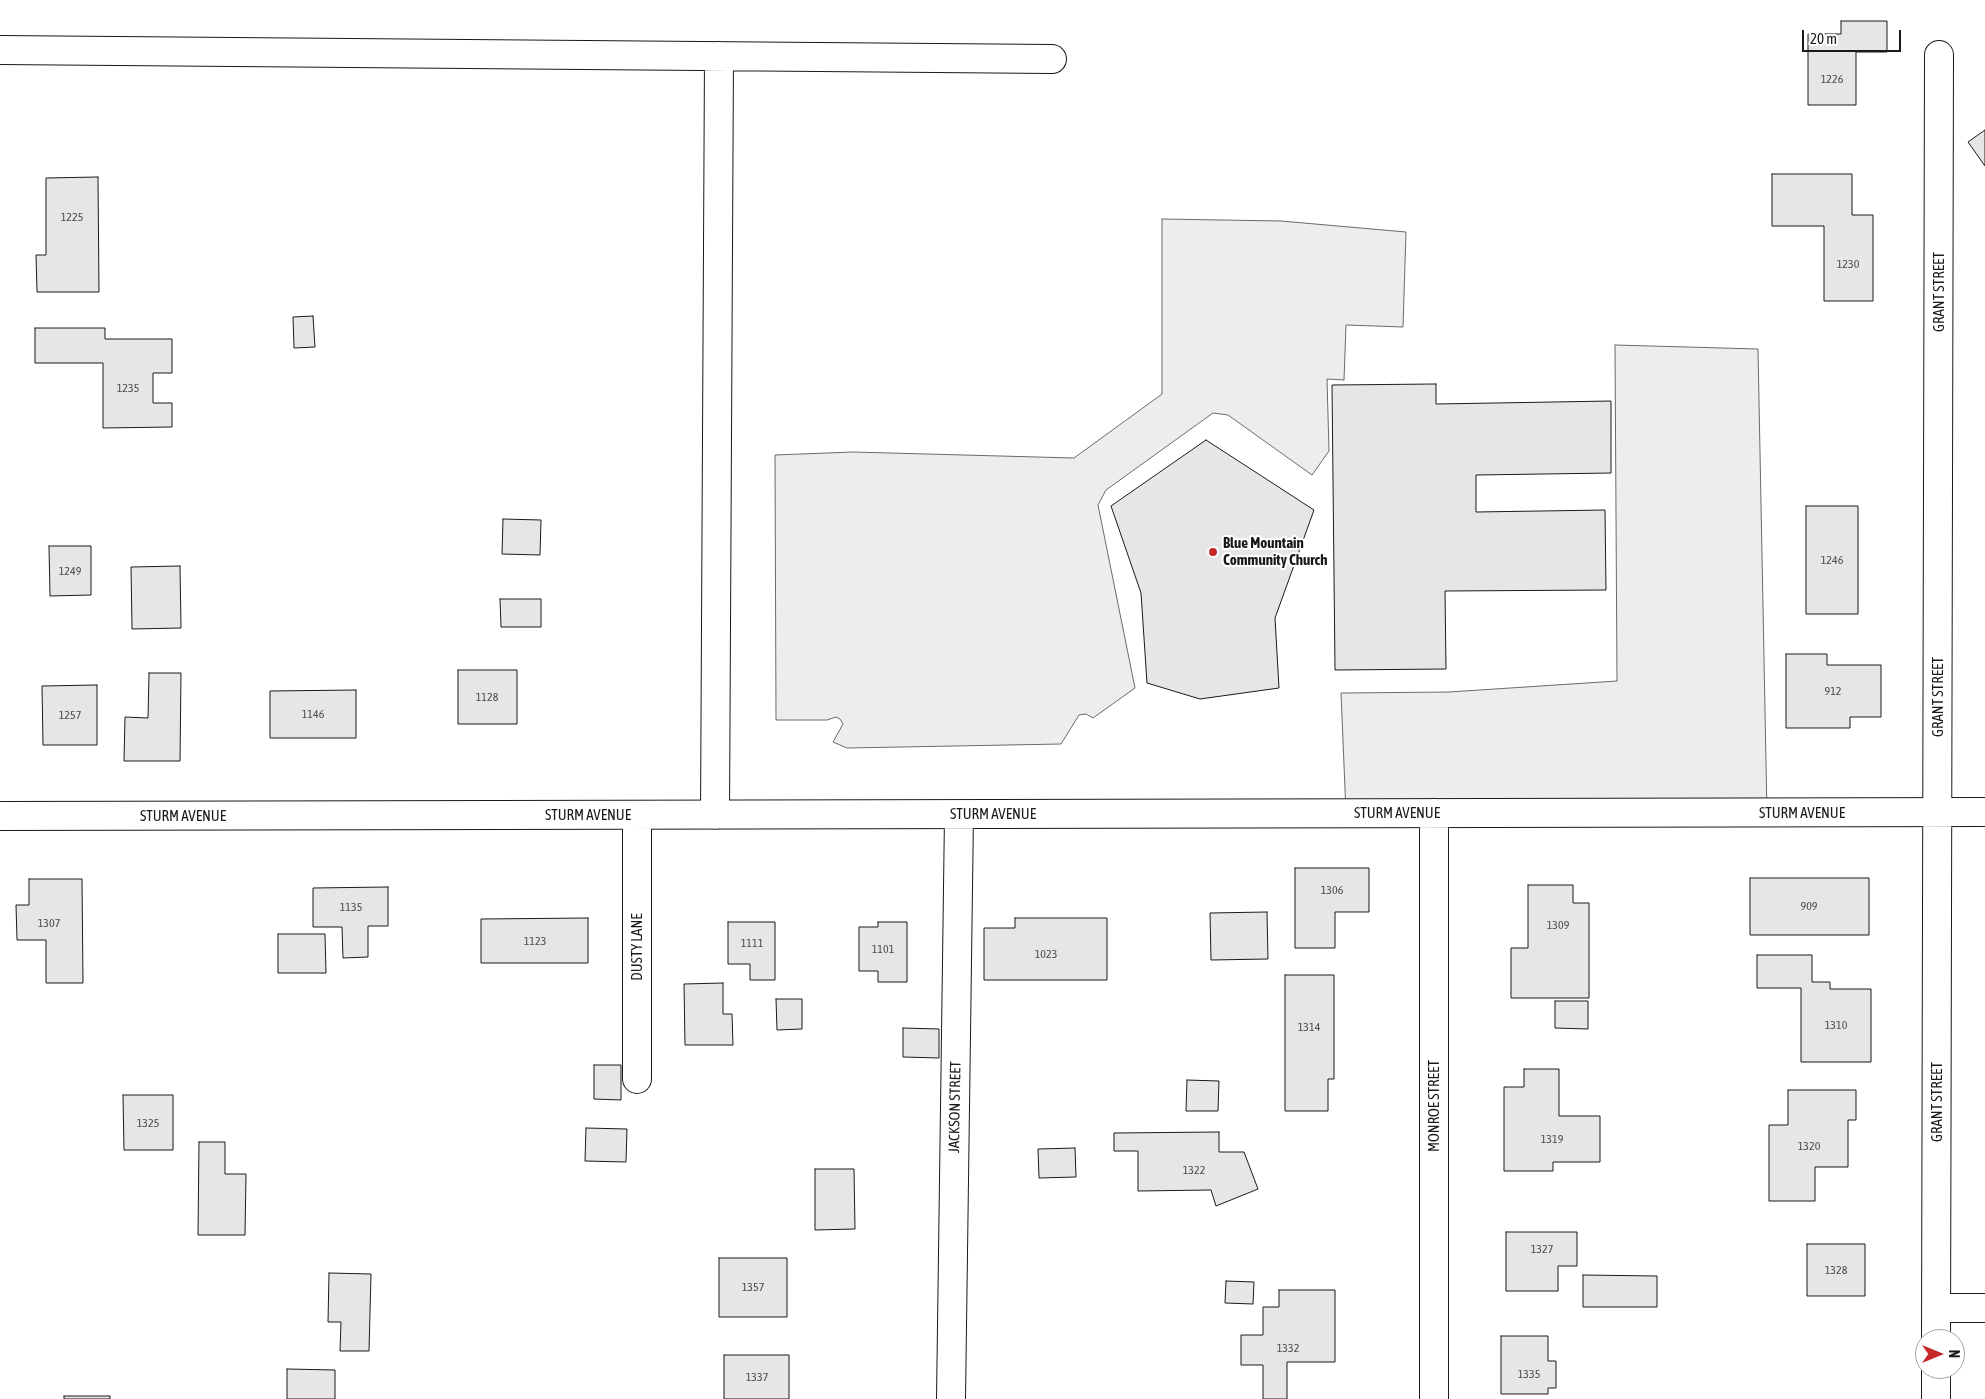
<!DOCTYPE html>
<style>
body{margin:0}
#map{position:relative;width:1985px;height:1399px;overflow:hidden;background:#fff;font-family:"Asap Condensed",sans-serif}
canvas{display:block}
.north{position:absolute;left:1915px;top:1329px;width:50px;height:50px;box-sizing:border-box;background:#fff;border:1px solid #a3a3a3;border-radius:50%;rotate:90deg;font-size:14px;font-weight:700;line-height:20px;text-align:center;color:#1a1a1a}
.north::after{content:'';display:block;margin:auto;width:18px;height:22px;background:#c62828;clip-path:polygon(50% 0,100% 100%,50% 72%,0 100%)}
.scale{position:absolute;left:1802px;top:30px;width:99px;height:22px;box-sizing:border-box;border:2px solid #1a1a1a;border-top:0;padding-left:6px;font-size:15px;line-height:18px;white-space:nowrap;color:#1a1a1a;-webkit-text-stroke:4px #fff;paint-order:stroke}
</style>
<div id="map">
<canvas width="1985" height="1399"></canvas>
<div class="north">N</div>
<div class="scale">20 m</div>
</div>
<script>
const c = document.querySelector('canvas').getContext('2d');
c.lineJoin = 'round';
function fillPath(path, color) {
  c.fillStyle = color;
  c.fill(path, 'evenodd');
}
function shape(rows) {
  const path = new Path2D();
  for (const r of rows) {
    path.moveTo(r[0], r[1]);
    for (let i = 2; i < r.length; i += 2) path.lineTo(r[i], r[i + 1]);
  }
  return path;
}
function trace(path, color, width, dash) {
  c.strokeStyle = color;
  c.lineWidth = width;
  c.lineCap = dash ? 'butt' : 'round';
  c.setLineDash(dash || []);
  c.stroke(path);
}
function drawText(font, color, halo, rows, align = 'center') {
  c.font = font + ' "Asap Condensed",sans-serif';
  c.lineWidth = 4;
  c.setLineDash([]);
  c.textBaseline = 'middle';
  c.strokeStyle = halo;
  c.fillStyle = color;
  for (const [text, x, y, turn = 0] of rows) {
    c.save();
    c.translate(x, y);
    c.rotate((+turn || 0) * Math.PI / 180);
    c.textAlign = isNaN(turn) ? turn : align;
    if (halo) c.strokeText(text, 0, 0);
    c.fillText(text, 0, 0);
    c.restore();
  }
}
const parking = shape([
 [1162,219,1281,221,1406,232,1403,327,1346,325,1344,380,1327,379,1329,451,1312,475,1228,415,1213,413,1106,490,1098,505,1135,688,1093,718,1086,714,1079,715,1061,744,847,748,833,742,843,724,840,719,836,717,827,720,776,720,775,455,853,452,1074,458,1162,394,1162,219],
 [1615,345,1758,349,1767,813,1346,813,1341,693,1449,692,1617,681,1615,345]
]);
fillPath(parking, '#ededed');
trace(parking, '#6a6a6a', 1);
const building = shape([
 [1841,21,1887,21,1887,52,1856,52,1856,105,1808,105,1808,34,1841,34,1841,21],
 [1985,130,1985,166,1968,142,1985,130],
 [1772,174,1852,174,1852,215,1873,215,1873,301,1824,301,1824,226,1772,226,1772,174],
 [98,177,99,292,37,292,36,255,46,255,46,178,98,177],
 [313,316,315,347,294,348,293,317,313,316],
 [35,328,105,328,105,339,172,339,172,373,153,373,153,403,172,403,172,427,103,428,103,363,35,363,35,328],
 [1436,384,1436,404,1611,401,1611,473,1476,475,1476,512,1605,510,1606,590,1445,591,1446,669,1335,670,1332,385,1436,384],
 [1206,440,1314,510,1275,618,1279,688,1200,699,1147,683,1141,593,1111,506,1206,440],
 [1806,506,1858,506,1858,614,1806,614,1806,506],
 [503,519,541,520,540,555,502,554,503,519],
 [49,546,91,546,91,595,50,596,49,546],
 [180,566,181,628,132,629,131,567,180,566],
 [500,599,541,599,541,627,501,627,500,599],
 [1786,654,1827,654,1827,665,1881,665,1881,717,1850,717,1850,728,1786,728,1786,654],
 [458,670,517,670,517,724,458,724,458,670],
 [149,673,181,673,180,761,124,761,125,717,148,718,149,673],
 [97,685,97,745,43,745,42,686,97,685],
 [356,690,356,738,270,738,270,691,356,690],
 [1295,868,1369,868,1369,912,1335,912,1335,948,1295,948,1295,868],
 [1750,878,1869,878,1869,935,1750,935,1750,878],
 [29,879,82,879,83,983,46,983,46,940,17,940,16,905,29,905,29,879],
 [1528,885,1573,885,1573,903,1589,903,1589,998,1511,998,1511,948,1528,948,1528,885],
 [388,887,388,926,368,926,368,957,343,958,342,927,313,927,313,888,388,887],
 [1267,912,1268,959,1211,960,1210,913,1267,912],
 [588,918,588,963,481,963,481,919,588,918],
 [1015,918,1107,918,1107,980,984,980,984,928,1015,928,1015,918],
 [728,922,775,922,775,980,750,980,750,964,728,964,728,922],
 [878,922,907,922,907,982,878,982,878,971,859,971,859,927,878,927,878,922],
 [278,934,325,934,326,973,278,973,278,934],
 [1757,955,1812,955,1812,982,1830,982,1830,989,1871,989,1871,1062,1801,1062,1801,988,1757,988,1757,955],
 [1285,975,1334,975,1334,1079,1328,1079,1328,1111,1285,1111,1285,975],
 [723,983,723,1014,732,1014,733,1045,685,1045,684,984,723,983],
 [776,999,802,999,802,1029,777,1030,776,999],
 [1555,1001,1588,1001,1588,1029,1555,1028,1555,1001],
 [903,1028,939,1029,939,1058,903,1057,903,1028],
 [594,1065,621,1065,621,1100,594,1099,594,1065],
 [1524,1069,1559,1069,1559,1116,1600,1116,1600,1162,1553,1162,1553,1171,1504,1171,1504,1087,1524,1087,1524,1069],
 [1187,1080,1219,1081,1218,1111,1186,1111,1187,1080],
 [1788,1090,1856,1090,1856,1120,1848,1120,1848,1167,1815,1167,1815,1201,1769,1201,1769,1125,1788,1125,1788,1090],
 [123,1095,173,1095,173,1150,124,1150,123,1095],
 [586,1128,627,1129,626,1162,585,1161,586,1128],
 [1219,1132,1219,1152,1244,1152,1258,1189,1216,1206,1211,1190,1138,1191,1138,1151,1114,1151,1114,1133,1219,1132],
 [199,1142,225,1142,225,1174,246,1174,245,1235,198,1235,199,1142],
 [1075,1148,1076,1177,1039,1178,1038,1149,1075,1148],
 [815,1169,854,1169,855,1229,815,1230,815,1169],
 [1506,1232,1577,1232,1577,1266,1558,1266,1558,1291,1506,1291,1506,1232],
 [1807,1244,1865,1244,1865,1296,1807,1296,1807,1244],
 [719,1258,787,1258,787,1317,719,1317,719,1258],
 [329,1273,371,1274,369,1351,340,1351,341,1322,328,1322,329,1273],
 [1583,1275,1657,1276,1657,1307,1583,1307,1583,1275],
 [1226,1281,1254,1282,1253,1304,1225,1303,1226,1281],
 [1279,1290,1335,1290,1335,1362,1287,1362,1287,1399,1263,1399,1263,1365,1241,1365,1241,1335,1263,1335,1263,1307,1279,1307,1279,1290],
 [1501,1336,1548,1336,1548,1361,1556,1361,1556,1388,1548,1388,1548,1394,1501,1394,1501,1336],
 [724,1355,789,1355,789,1399,724,1399,724,1355],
 [287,1369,335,1370,335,1399,287,1399,287,1369],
 [64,1396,110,1396,110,1399,64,1399,64,1396]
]);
fillPath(building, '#e6e6e6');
trace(building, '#1a1a1a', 1);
const minor = shape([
 [0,50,1052,59],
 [1434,813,1434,1399],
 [637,815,637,1079],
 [715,815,719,56],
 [0,816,1985,812],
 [1936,1308,1985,1308],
 [1936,1339,1939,55],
 [951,1399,959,815],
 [1936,1399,1936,1369]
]);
trace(minor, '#1a1a1a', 30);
trace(minor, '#fff', 28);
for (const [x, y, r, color] of [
 [1213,552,5,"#c62828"]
]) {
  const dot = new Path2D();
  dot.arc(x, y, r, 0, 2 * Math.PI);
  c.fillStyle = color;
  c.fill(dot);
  trace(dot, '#fff', 2);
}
drawText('12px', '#4d4d4d', null, [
 ["1226",1832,79],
 ["1225",72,217],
 ["1230",1848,264],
 ["1235",128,388],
 ["1246",1832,560],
 ["1249",70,571],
 ["912",1833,691],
 ["1128",487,697],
 ["1146",313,714],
 ["1257",70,715],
 ["1306",1332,890],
 ["909",1809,906],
 ["1135",351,907],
 ["1307",49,923],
 ["1309",1558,925],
 ["1123",535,941],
 ["1111",752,943],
 ["1101",883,949],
 ["1023",1046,954],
 ["1310",1836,1025],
 ["1314",1309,1027],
 ["1325",148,1123],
 ["1319",1552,1139],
 ["1320",1809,1146],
 ["1322",1194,1170],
 ["1327",1542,1249],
 ["1328",1836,1270],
 ["1357",753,1287],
 ["1332",1288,1348],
 ["1335",1529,1374],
 ["1337",757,1377]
]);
drawText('15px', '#1a1a1a', '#fff', [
 ["GRANT STREET",1939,292,-90],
 ["GRANT STREET",1938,697,-90],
 ["STURM AVENUE",1397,813],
 ["STURM AVENUE",1802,813],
 ["STURM AVENUE",993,814],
 ["STURM AVENUE",588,815],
 ["STURM AVENUE",183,816],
 ["DUSTY LANE",637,947,-90],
 ["GRANT STREET",1937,1102,-90],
 ["MONROE STREET",1434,1106,-90],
 ["JACKSON STREET",955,1107,-89]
]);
drawText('bold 15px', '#1a1a1a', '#fff', [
 ["Blue Mountain",1223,543],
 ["Community Church",1223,560]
], 'left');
</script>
